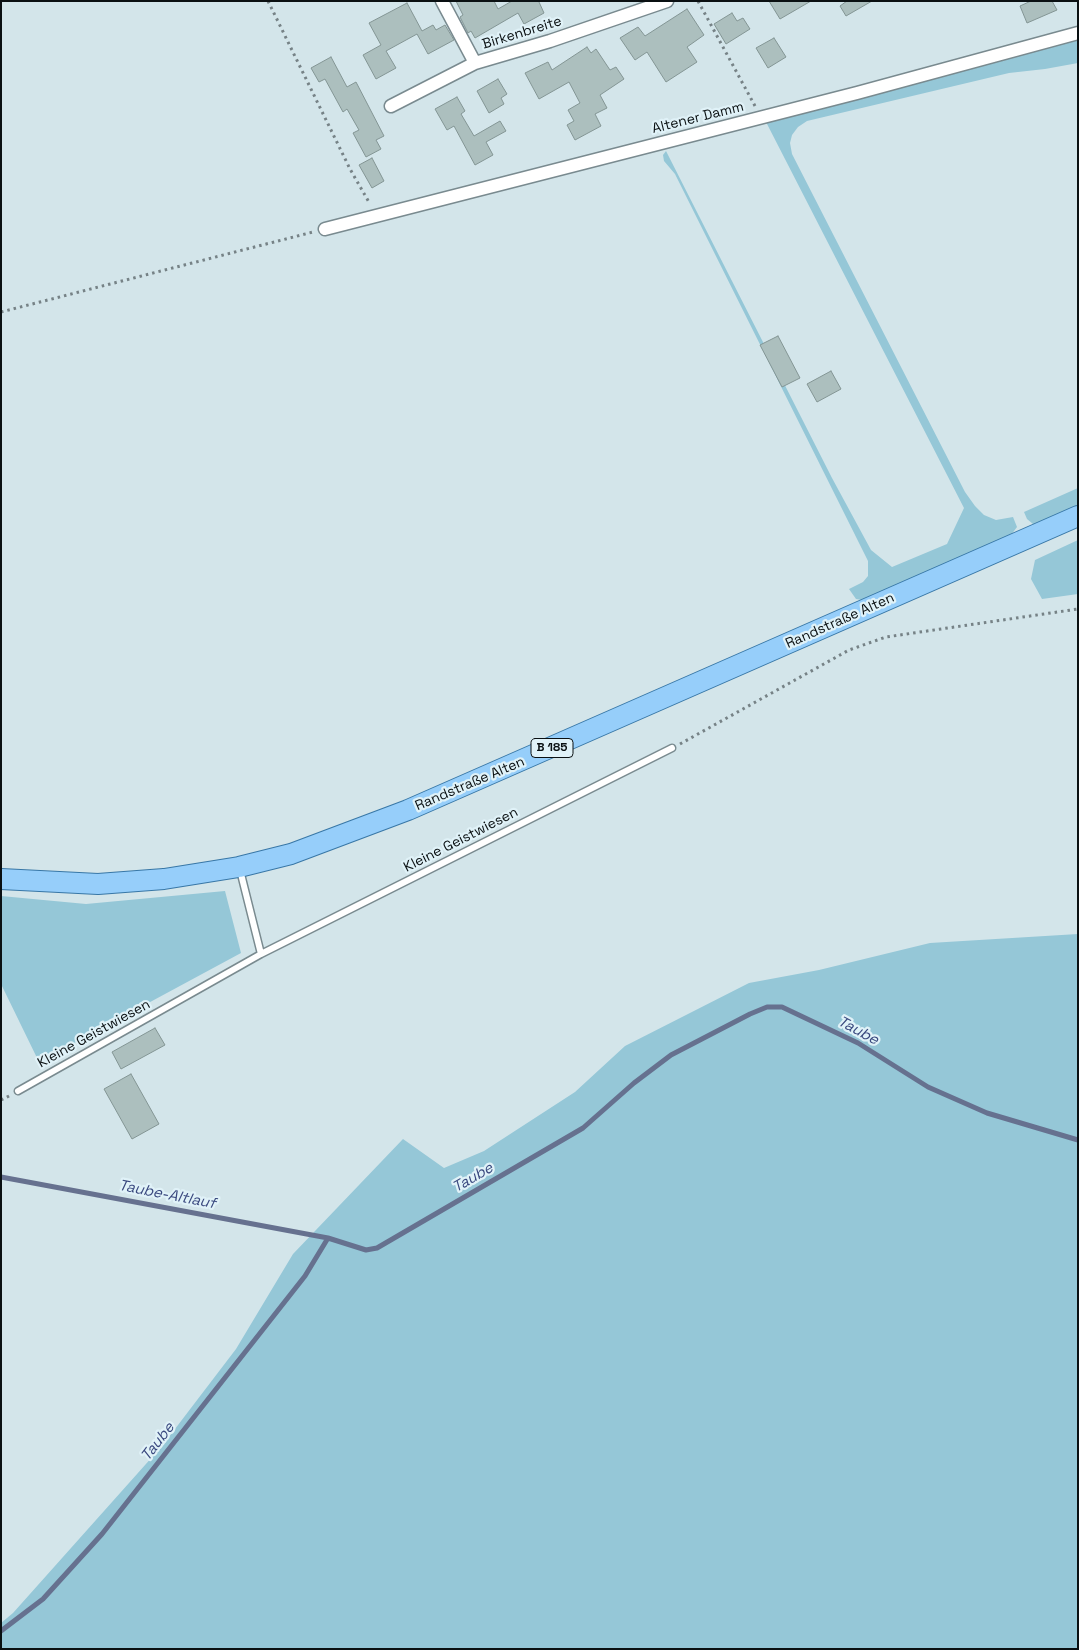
<!DOCTYPE html>
<meta charset="utf-8">
<style>
body{margin:0}
#map{position:relative;width:1079px;height:1650px;overflow:hidden;background:#d3e5ea;font-family:"Space Grotesk",sans-serif}
canvas{display:block}
.frame{position:absolute;inset:0;border:2px solid #0a1012;pointer-events:none}
</style>
<div id="map">
<canvas width="1079" height="1650"></canvas>
<div class="frame"></div>
</div>
<script>
const c = document.querySelector('canvas').getContext('2d');
c.lineJoin = 'round';
function fillPath(path, color) {
  c.fillStyle = color;
  c.fill(path, 'evenodd');
}
function shape(rows) {
  const path = new Path2D();
  for (const r of rows) {
    path.moveTo(r[0], r[1]);
    for (let i = 2; i < r.length; i += 2) path.lineTo(r[i], r[i + 1]);
  }
  return path;
}
function trace(path, color, width, dash) {
  c.strokeStyle = color;
  c.lineWidth = width;
  c.lineCap = dash ? 'butt' : 'round';
  c.setLineDash(dash || []);
  c.stroke(path);
}
function drawText(font, color, halo, rows, align = 'center') {
  c.font = font + ' "Space Grotesk",sans-serif';
  c.lineWidth = 4.5;
  c.setLineDash([]);
  c.textBaseline = 'middle';
  c.strokeStyle = halo;
  c.fillStyle = color;
  for (const [text, x, y, turn = 0] of rows) {
    c.save();
    c.translate(x, y);
    c.rotate((+turn || 0) * Math.PI / 180);
    c.textAlign = isNaN(turn) ? turn : align;
    if (halo) c.strokeText(text, 0, 0);
    c.fillText(text, 0, 0);
    c.restore();
  }
}
fillPath(shape([
 [1078,38,1078,63,1045,69,1009,73,807,121,798,127,792,135,790,143,792,154,965,492,975,506,984,515,996,520,1013,517,1017,527,1011,535,862,600,856,599,849,589,863,582,868,576,868,561,675,174,664,161,663,155,666,151,832,478,871,550,892,567,947,544,964,508,766,122],
 [1078,488,1078,506,1037,524,1033,524,1027,519,1024,512],
 [1078,540,1078,594,1042,599,1031,579,1035,560],
 [225,891,241,953,39,1062,1,984,1,896,86,904],
 [1078,934,1078,1649,1,1649,1,1623,13,1613,162,1446,236,1349,293,1254,403,1139,444,1168,484,1151,575,1092,625,1046,749,983,819,970,930,943]
]), '#95c7d7');
trace(shape([
 [1,1177,328,1238],
 [1,1631,43,1599,102,1534,305,1276,328,1238,366,1250,377,1248,583,1128,634,1083,671,1055,750,1014,767,1007,782,1007,858,1043,928,1087,987,1113,1078,1140]
]), '#66718f', 5);
const building = shape([
 [456,1,494,1,498,9,512,1,540,1,539,2,544,13,524,24,518,13,475,38,471,31,468,33,460,17,463,15,456,1],
 [769,1,811,1,780,19,769,1],
 [847,1,872,1,846,16,840,6,847,1],
 [1031,1,1052,1,1057,10,1027,23,1020,6,1031,1],
 [407,3,422,31,433,25,436,30,445,25,454,40,428,54,417,34,386,51,396,68,376,79,363,55,381,45,369,23,407,3],
 [687,9,704,35,687,47,697,62,666,82,647,52,635,60,620,38,638,27,645,36,687,9],
 [732,13,737,21,743,18,750,29,726,44,714,24,732,13],
 [774,38,786,57,768,68,756,48,774,38],
 [587,47,591,53,596,49,610,70,616,67,624,79,600,95,607,108,595,114,601,126,575,140,567,125,574,121,568,110,580,103,569,82,539,99,525,73,548,62,552,70,587,47],
 [331,57,347,87,356,82,384,136,376,140,381,149,366,157,353,133,359,130,347,109,343,112,325,79,319,82,311,68,331,57],
 [498,79,507,94,501,98,504,104,489,113,477,91,498,79],
 [457,97,465,111,461,114,474,136,500,121,506,131,486,142,493,155,475,165,454,126,447,130,435,109,457,97],
 [372,158,384,181,372,188,359,165,372,158],
 [778,336,800,378,782,387,760,345,778,336],
 [831,371,841,389,817,402,807,384,831,371],
 [155,1028,165,1045,121,1069,112,1052,155,1028],
 [131,1074,159,1124,132,1139,104,1089,131,1074]
]);
fillPath(building, '#acbfbe');
trace(building, '#839594', 1);
const lane = shape([
 [240,870,261,954],
 [18,1091,261,954,672,748]
]);
const street = shape([
 [442,1,475,63],
 [391,106,475,63,550,41,667,1],
 [325,229,857,93,1078,33]
]);
const primary = shape([
 [1,879,98,884,164,879,239,867,291,854,408,810,1078,516]
]);
trace(lane, '#798a8f', 9);
trace(street, '#798a8f', 15);
trace(primary, '#3877a6', 22);
trace(shape([
 [268,1,350,169,370,204],
 [698,1,755,106],
 [1,312,313,232],
 [680,744,849,650,886,637,1078,609],
 [1,1100,11,1095]
]), '#768286', 3, [2.5, 4]);
trace(lane, '#fff', 6);
trace(street, '#fff', 12);
trace(primary, '#96cefa', 20);
for (const [x, y, w] of [
 [552,748,42]
]) {
  const box = new Path2D();
  box.roundRect(x - w / 2, y - 9.5, w, 19, 4);
  c.fillStyle = '#e0f2f8';
  c.fill(box);
  trace(box, '#0a1012', 1);
}
drawText('bold 12px', '#0a1012', null, [
 ["B 185",552,748]
]);
drawText('14px', '#0a1012', '#e0f2f8', [
 ["Birkenbreite",522,33,-17],
 ["Altener Damm",698,118,-14],
 ["Randstraße Alten",840,621,-24],
 ["Randstraße Alten",470,784,-23],
 ["Kleine Geistwiesen",461,840,-27],
 ["Kleine Geistwiesen",94,1034,-29]
]);
drawText('italic 15px', '#39487e', '#e0f2f8', [
 ["Taube",858,1031,28],
 ["Taube",473,1178,-30],
 ["Taube-Altlauf",167,1195,11],
 ["Taube",158,1442,-52]
]);
</script>
